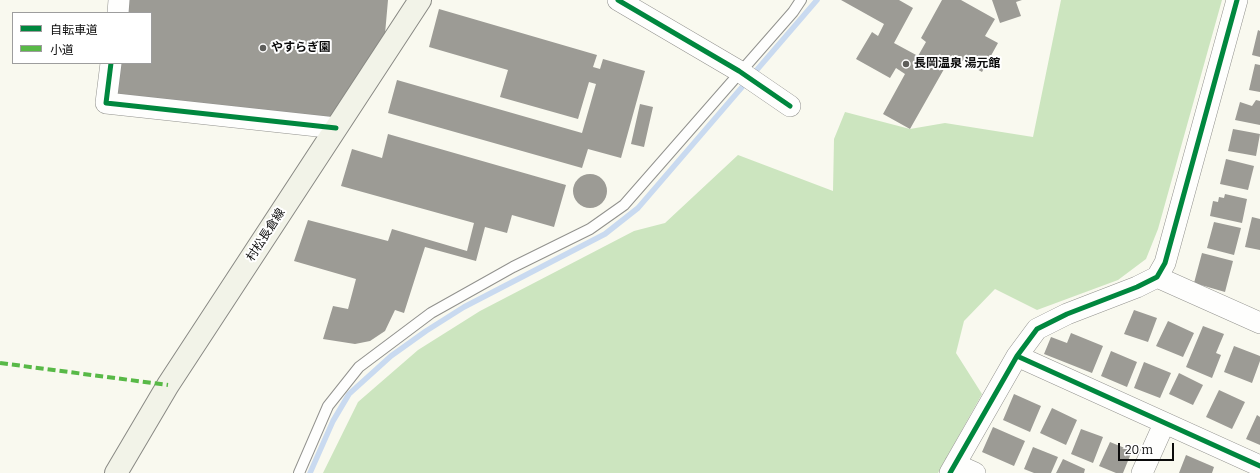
<!DOCTYPE html>
<meta charset="utf-8">
<style>
body{margin:0}
#map{position:relative;width:1260px;height:473px;overflow:hidden;background:#f9f9ef;font-family:Bitter,"Noto Sans JP",serif}
canvas{display:block}
.legend{position:absolute;left:12px;top:12px;width:140px;height:52px;box-sizing:border-box;background:#fff;border:1px solid #9d9d9d;margin:0;padding:5px 7px;list-style:none;font-size:12px;color:#0b0b0b}
.legend li{display:flex;align-items:center;gap:8px;height:20px}
.legend b{width:20px;border:1px solid #9d9d9d}
.scale{position:absolute;left:1118px;top:443px;width:56px;height:18px;box-sizing:border-box;border:2px solid #0b0b0b;border-top:0;padding-left:5px;font-size:12px;line-height:14px;white-space:nowrap;color:#0b0b0b;-webkit-text-stroke:3px #fff;paint-order:stroke}
</style>
<div id="map">
<canvas width="1260" height="473"></canvas>
<ul class="legend">
<li><b style="height:5px;background:#00873e"></b>自転車道</li>
<li><b style="height:5px;background:#58b947"></b>小道</li>
</ul>
<div class="scale">20 m</div>
</div>
<script>
const c = document.querySelector('canvas').getContext('2d');
c.lineJoin = 'round';
function fillPath(path, color) {
  c.fillStyle = color;
  c.fill(path, 'evenodd');
}
function shape(rows) {
  const path = new Path2D();
  for (const r of rows) {
    if (r.length === 3) {
      path.moveTo(r[0] + r[2], r[1]);
      path.arc(r[0], r[1], r[2], 0, 2 * Math.PI);
      continue;
    }
    path.moveTo(r[0], r[1]);
    for (let i = 2; i < r.length; i += 2) path.lineTo(r[i], r[i + 1]);
  }
  return path;
}
function trace(path, color, width, dash) {
  c.strokeStyle = color;
  c.lineWidth = width;
  c.lineCap = dash ? 'butt' : 'round';
  c.setLineDash(dash || []);
  c.stroke(path);
}
function drawText(font, color, halo, rows, align = 'center') {
  c.font = font + ' Bitter,"Noto Sans JP",serif';
  c.lineWidth = 4;
  c.setLineDash([]);
  c.textBaseline = 'middle';
  c.strokeStyle = halo;
  c.fillStyle = color;
  for (const [text, x, y, turn = 0] of rows) {
    c.save();
    c.translate(x, y);
    c.rotate((+turn || 0) * Math.PI / 180);
    c.textAlign = isNaN(turn) ? turn : align;
    if (halo) c.strokeText(text, 0, 0);
    c.fillText(text, 0, 0);
    c.restore();
  }
}
fillPath(shape([
 [1061,0,1222,0,1158,229,1146,259,1118,280,1037,310,995,289,964,321,956,353,982,394,938,473,323,473,358,402,418,350,480,311,634,231,665,223,738,155,833,191,834,139,845,112,910,129,945,123,1033,137]
]), '#cce5bf');
trace(shape([
 [310,473,333,421,349,394,391,356,426,331,464,307,605,234,638,208,817,0]
]), '#c9daf0', 5.5);
fillPath(shape([
 [128,0,388,0,385,34,330,121,116,96,120,63,151,63,151,13,127,13],
 [841,0,899,0,913,8,894,43,918,56,926,42,921,38,942,0,961,0,995,19,985,36,998,43,982,72,952,55,910,129,883,114,905,74,896,68,890,78,856,59,872,32,878,36,884,24],
 [992,0,1022,0,1016,2,1021,16,1000,23],
 [439,9,597,55,593,67,600,69,603,59,645,71,621,158,588,149,582,168,388,113,397,80,582,133,596,84,589,82,578,119,500,97,508,70,429,47],
 [1258,30,1260,31,1260,57,1252,55],
 [1255,64,1260,65,1260,92,1249,90],
 [1256,100,1260,101,1260,125,1235,120,1240,102,1252,106],
 [640,104,653,107,644,147,631,144],
 [1233,129,1260,134,1256,156,1228,151],
 [388,134,566,185,554,227,512,215,507,233,485,227,476,261,425,247,404,313,395,310,385,331,370,341,355,344,323,339,333,306,348,309,356,279,294,261,308,220,388,241,392,229,467,251,474,223,341,186,352,149,382,158],
 [1226,159,1254,166,1248,190,1220,184],
 [590,191,17],
 [1225,194,1247,199,1242,223,1210,216,1213,201,1218,202,1219,197,1224,198],
 [1252,217,1260,219,1260,250,1245,247],
 [1214,222,1241,228,1234,255,1207,248],
 [1202,253,1233,261,1225,292,1194,283],
 [1134,310,1157,318,1148,342,1124,334],
 [1168,321,1194,333,1183,357,1156,346],
 [1203,326,1224,334,1216,353,1221,355,1212,378,1186,367],
 [1071,333,1103,346,1092,373,1044,354,1051,337,1067,343],
 [1234,346,1260,356,1260,361,1252,383,1224,372],
 [1111,351,1137,362,1127,387,1101,376],
 [1144,362,1171,373,1160,398,1134,388],
 [1179,373,1203,385,1193,405,1169,394],
 [1219,390,1245,402,1232,429,1206,417],
 [1014,394,1041,406,1030,432,1003,420],
 [1052,408,1077,420,1066,445,1040,433],
 [1257,415,1260,417,1260,445,1246,439],
 [993,427,1025,441,1014,466,982,452],
 [1081,429,1103,437,1093,463,1071,454],
 [1110,442,1132,451,1123,473,1116,473,1099,466],
 [1033,447,1058,457,1051,473,1034,473,1024,469],
 [1186,455,1214,467,1212,473,1179,473],
 [1063,459,1085,469,1084,473,1056,473]
]), '#9c9b95');
const service = shape([
 [299,473,328,406,359,367,431,313,513,267,590,229,624,205,793,12,801,0]
]);
const minor = shape([
 [618,0,739,71,790,106],
 [118,13,119,0],
 [111,63,106,103,336,128],
 [1157,277,1260,323],
 [1017,356,1260,466],
 [955,464,975,473],
 [950,473,1017,356,1037,329,1067,314,1137,287,1157,277,1165,263,1237,0],
 [1142,473,1164,424]
]);
const secondary = shape([
 [116,473,168,385,420,0]
]);
trace(service, '#92928e', 12);
trace(minor, '#92928e', 22);
trace(secondary, '#898984', 24);
trace(service, '#fefefd', 10);
trace(minor, '#fefefd', 21);
trace(secondary, '#f2f3e8', 22);
trace(shape([
 [0,363,168,385]
]), '#58b947', 4, [8, 4]);
trace(shape([
 [618,0,739,71,790,106],
 [111,63,106,103,336,128],
 [1017,356,1260,466],
 [950,473,1017,356,1037,329,1067,314,1137,287,1157,277,1165,263,1237,0]
]), '#00873e', 5);
for (const [x, y, r, color] of [
 [263,48,4,"#5e5e5b"],
 [906,64,4,"#5e5e5b"]
]) {
  const dot = new Path2D();
  dot.arc(x, y, r, 0, 2 * Math.PI);
  c.fillStyle = color;
  c.fill(dot);
  trace(dot, '#fff', 1.5);
}
drawText('bold 12px', '#0b0b0b', '#fff', [
 ["やすらぎ園",271,48],
 ["長岡温泉 湯元館",914,64]
], 'left');
drawText('12px', '#0b0b0b', '#fff', [
 ["村松長倉線",266,235,-57]
]);
</script>
